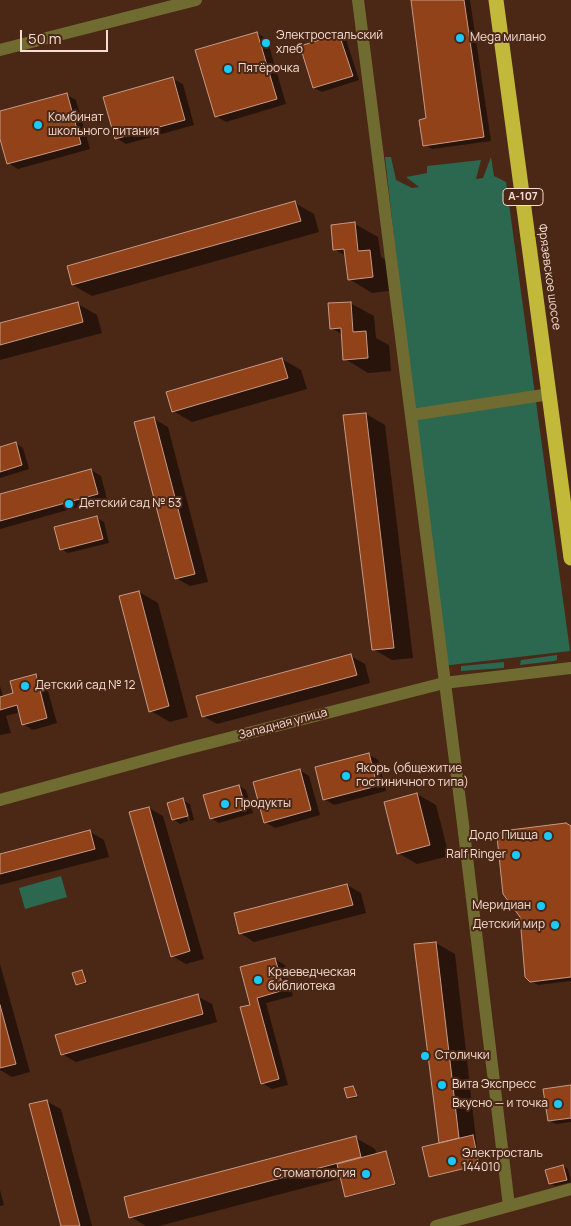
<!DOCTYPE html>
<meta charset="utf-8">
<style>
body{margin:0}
#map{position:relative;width:571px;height:1226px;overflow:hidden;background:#4b2716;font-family:Manrope,sans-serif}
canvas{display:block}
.scale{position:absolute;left:20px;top:30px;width:88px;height:22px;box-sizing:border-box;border:2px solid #f5ddd2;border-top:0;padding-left:6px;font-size:15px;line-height:18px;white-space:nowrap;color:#f5ddd2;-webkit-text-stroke:4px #4b2716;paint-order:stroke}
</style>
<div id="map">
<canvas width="571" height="1226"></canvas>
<div class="scale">50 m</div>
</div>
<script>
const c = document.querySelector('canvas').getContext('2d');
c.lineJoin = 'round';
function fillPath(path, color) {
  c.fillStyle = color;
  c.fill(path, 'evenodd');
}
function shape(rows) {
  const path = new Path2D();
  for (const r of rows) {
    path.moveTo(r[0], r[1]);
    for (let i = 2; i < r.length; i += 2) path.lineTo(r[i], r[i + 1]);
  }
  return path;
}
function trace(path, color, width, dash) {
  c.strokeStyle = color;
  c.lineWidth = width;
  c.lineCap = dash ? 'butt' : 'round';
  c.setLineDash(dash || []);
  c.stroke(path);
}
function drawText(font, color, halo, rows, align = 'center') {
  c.font = font + ' Manrope,sans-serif';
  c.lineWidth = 4;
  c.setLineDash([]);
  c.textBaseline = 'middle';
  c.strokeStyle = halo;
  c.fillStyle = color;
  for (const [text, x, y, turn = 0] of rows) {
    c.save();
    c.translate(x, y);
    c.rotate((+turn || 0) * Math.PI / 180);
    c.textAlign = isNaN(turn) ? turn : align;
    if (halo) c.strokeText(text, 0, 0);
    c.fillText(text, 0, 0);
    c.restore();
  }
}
fillPath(shape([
 [385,157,391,157,396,180,412,188,419,187,406,177,427,173,427,166,481,160,476,179,483,178,491,157,494,176,506,182,570,651,442,666],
 [557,655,557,660,554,661,520,665,521,660],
 [504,662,504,668,461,671,461,666],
 [61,876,67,897,25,909,19,888]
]), '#2c6750');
fillPath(shape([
 [412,0,470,0,491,141,432,149,425,145,427,119],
 [257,33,267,39,286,104,226,122,216,116],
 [339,35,346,39,359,80,322,92,314,88],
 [173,79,183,84,194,125,126,144,116,138],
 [67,95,76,100,90,149,18,169,8,163,0,134,0,113],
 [295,203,314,214,319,232,92,296,73,285],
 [355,224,378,237,381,257,393,265,396,290,372,293,349,279,346,256,334,249],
 [350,303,374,316,376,338,389,345,391,371,368,373,345,359,343,335,331,328],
 [78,304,97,315,102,333,0,360,0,325],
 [282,359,301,370,307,389,192,422,173,411],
 [366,414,385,425,413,658,392,660,373,649],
 [154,419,168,427,208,582,190,586,176,578],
 [15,443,23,448,29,469,0,478,0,448],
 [91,470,101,476,107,499,0,529,0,495],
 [97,518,104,522,109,543,68,553,61,549],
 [139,592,158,603,188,717,170,722,151,711],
 [351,656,365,664,370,683,217,724,203,716],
 [36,675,45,681,57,723,33,730,23,724,20,712,6,716,11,733,0,735,0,686,3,697,15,694],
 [368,754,378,760,386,791,334,805,324,799],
 [300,770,309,776,320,815,275,828,265,822],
 [239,786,246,790,253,813,219,823,211,818],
 [417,794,436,805,449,856,417,864,398,853],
 [183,800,190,804,194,820,190,821,186,804,183,804,188,821,180,824,173,819],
 [149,808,163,816,204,959,186,964,172,956],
 [571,827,571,981,538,985,531,981],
 [90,832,104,840,109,857,0,885,0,855],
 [347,885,361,893,366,913,254,942,240,933],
 [436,943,455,954,477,1149,481,1165,432,1177,430,1176,442,1144,440,1142],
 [275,959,285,965,293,996,266,1003,288,1085,272,1089,262,1083,251,1005],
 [0,964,30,1072,12,1077,0,1070],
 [82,971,87,983,79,985,77,984],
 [197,996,212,1004,217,1022,76,1062,62,1054],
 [353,1087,358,1097,350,1099,348,1098],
 [571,1087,571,1122,556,1124,549,1120],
 [46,1101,61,1109,92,1226,63,1226],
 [356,1138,375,1149,377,1155,388,1154,396,1185,348,1197,342,1178,159,1226,146,1226,131,1217],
 [563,1166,568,1169,571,1182,555,1186,550,1183],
 [0,1190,4,1205,0,1206]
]), '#0007');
const building = shape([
 [411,0,464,0,484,137,423,146,419,120,426,118,411,0],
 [257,32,277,99,215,117,195,50,257,32],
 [339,34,353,76,313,88,300,46,339,34],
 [173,77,185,120,115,139,103,97,173,77],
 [67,93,81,144,7,164,0,139,0,111,67,93],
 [295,201,301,221,72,285,67,266,295,201],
 [355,222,358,251,370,250,373,277,348,280,344,249,333,250,331,225,355,222],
 [78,302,83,322,0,345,0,323,78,302],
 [351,302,353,332,366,331,368,358,343,360,341,328,330,329,328,303,351,302],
 [282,358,288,378,172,412,166,392,282,358],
 [366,413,394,648,372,650,343,415,366,413],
 [154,417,195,574,175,579,134,422,154,417],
 [16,442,22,465,0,472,0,447,16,442],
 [91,469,98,494,0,521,0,494,91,469],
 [97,516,103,539,60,550,54,527,97,516],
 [139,591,169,706,149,712,119,596,139,591],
 [351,654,357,675,202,717,196,696,351,654],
 [36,674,47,718,22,725,17,705,0,710,0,697,13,693,10,681,36,674],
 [369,753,377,786,323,800,315,767,369,753],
 [300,769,311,810,264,823,253,782,300,769],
 [239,785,246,809,210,819,203,795,239,785],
 [417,793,430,845,397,854,384,802,417,793],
 [183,798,188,816,172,820,167,803,183,798],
 [149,807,190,951,171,957,129,812,149,807],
 [566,823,571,826,571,977,530,982,525,977,520,917,503,894,497,837,502,831,566,823],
 [90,830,95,849,0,874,0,854,90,830],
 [347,884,353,905,239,934,234,913,347,884],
 [436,942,459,1138,439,1143,414,944,436,942],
 [275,958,284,990,257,998,279,1079,261,1084,240,1007,250,1005,240,967,275,958],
 [82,970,86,982,76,985,72,973,82,970],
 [198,994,203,1014,61,1055,55,1035,198,994],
 [0,1005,16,1064,0,1068,0,1005],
 [571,1085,571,1118,548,1121,543,1089,571,1085],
 [353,1086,357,1096,347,1098,344,1088,353,1086],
 [47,1100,80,1226,61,1226,29,1104,47,1100],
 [473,1135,479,1165,429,1177,422,1147,473,1135],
 [356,1136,361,1157,129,1218,124,1197,356,1136],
 [386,1151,395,1184,345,1197,337,1164,386,1151],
 [563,1165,567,1180,549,1184,545,1170,563,1165]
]);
fillPath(building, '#914219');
trace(building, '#c69a86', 1);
trace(shape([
 [358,0,462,816,509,1206],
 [0,50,196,0],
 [411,415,550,394],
 [0,800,178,751,444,683,571,668],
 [436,1226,571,1189]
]), '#706b30', 12);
trace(shape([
 [496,0,571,558]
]), '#c2b839', 15);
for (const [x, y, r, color] of [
 [460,38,5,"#1acafc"],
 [266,43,5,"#1acafc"],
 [228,69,5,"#1acafc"],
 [38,125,5,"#1acafc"],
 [69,504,5,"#1acafc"],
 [25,686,5,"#1acafc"],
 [346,776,5,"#1acafc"],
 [225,804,5,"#1acafc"],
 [548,836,5,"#1acafc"],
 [516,855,5,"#1acafc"],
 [541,906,5,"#1acafc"],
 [555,925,5,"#1acafc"],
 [258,980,5,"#1acafc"],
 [425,1056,5,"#1acafc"],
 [442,1085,5,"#1acafc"],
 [558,1104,5,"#1acafc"],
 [452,1161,5,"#1acafc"],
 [366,1174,5,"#1acafc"]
]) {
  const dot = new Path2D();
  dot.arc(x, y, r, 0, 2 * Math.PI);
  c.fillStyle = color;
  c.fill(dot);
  trace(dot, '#4b2716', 2);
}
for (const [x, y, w] of [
 [523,197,40]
]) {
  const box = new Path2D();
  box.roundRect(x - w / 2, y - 8.5, w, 17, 4);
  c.fillStyle = '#4b2716';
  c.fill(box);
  trace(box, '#f5ddd2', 1);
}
drawText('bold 11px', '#f5ddd2', null, [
 ["А-107",523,197]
]);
drawText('12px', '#f5ddd2', '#4b2716', [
 ["Электростальский",276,36],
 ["хлеб",276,50],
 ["Mega милано",470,38],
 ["Пятёрочка",238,69],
 ["Комбинат",48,118],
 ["школьного питания",48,132],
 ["Детский сад № 53",79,504],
 ["Детский сад № 12",35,686],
 ["Якорь (общежитие",356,769],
 ["гостиничного типа)",356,783],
 ["Продукты",235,804],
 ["Додо Пицца",538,836,"right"],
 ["Ralf Ringer",506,855,"right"],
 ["Меридиан",531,906,"right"],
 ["Детский мир",545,925,"right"],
 ["Краеведческая",268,973],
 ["библиотека",268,987],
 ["Столички",435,1056],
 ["Вита Экспресс",452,1085],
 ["Вкусно — и точка",548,1104,"right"],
 ["Электросталь",462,1154],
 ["144010",462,1168],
 ["Стоматология",356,1174,"right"]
], 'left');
drawText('12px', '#f5ddd2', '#4b2716', [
 ["Фрязевское шоссе",549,277,82],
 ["Западная улица",283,724,-15]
]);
</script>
